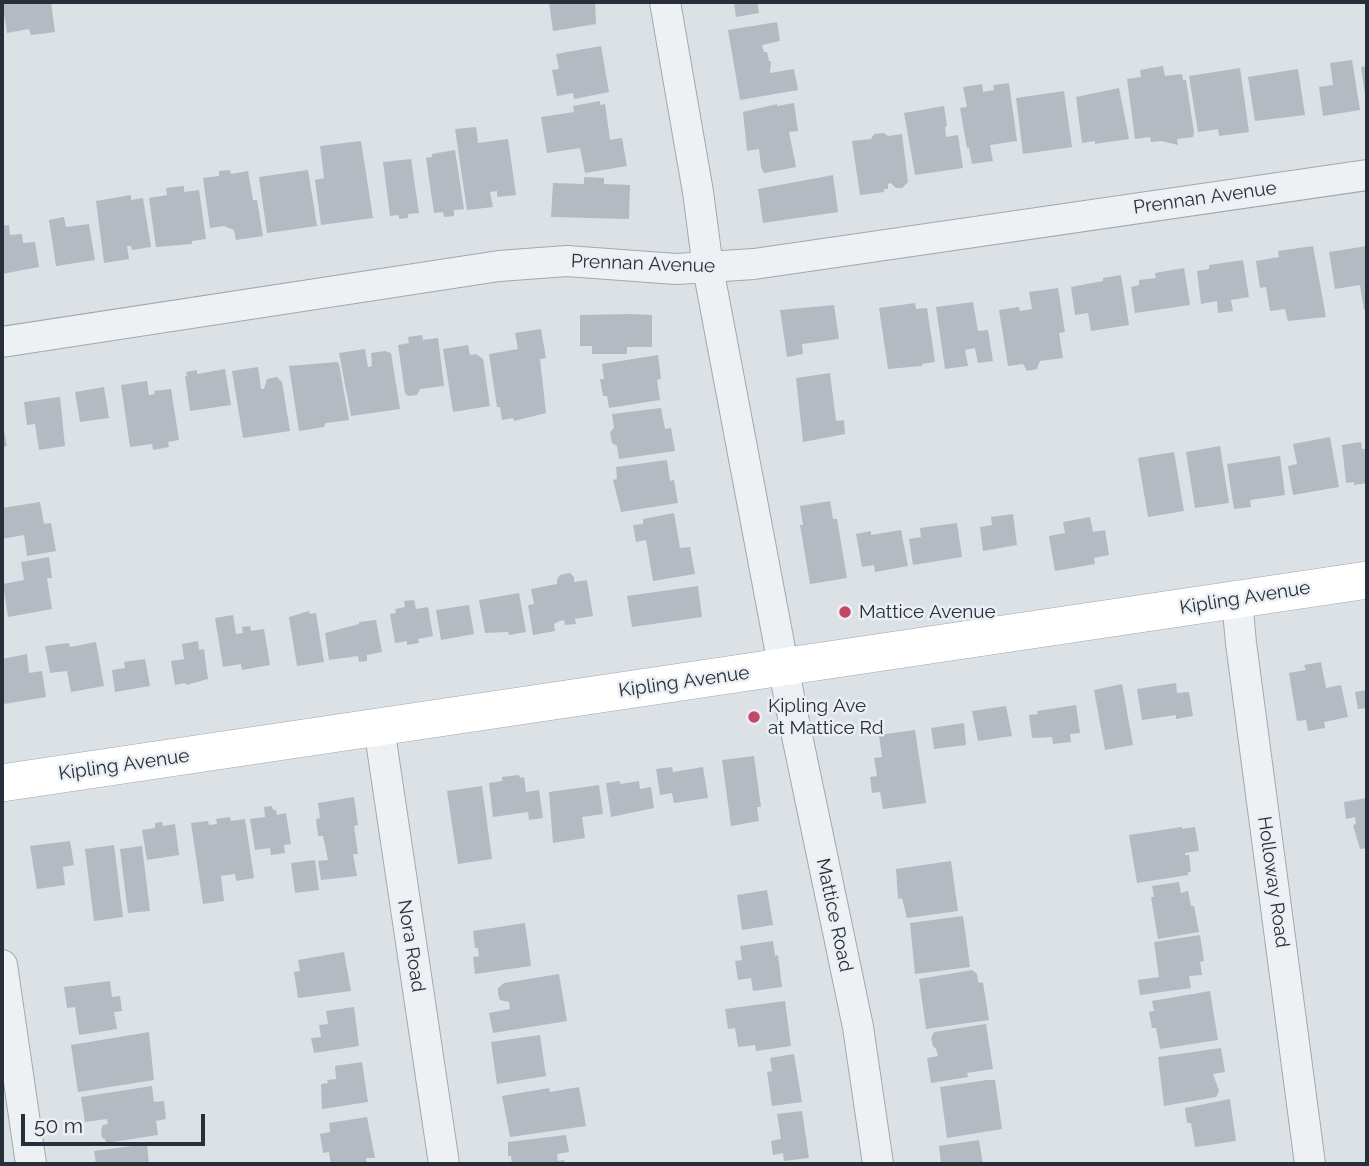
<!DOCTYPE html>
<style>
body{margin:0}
#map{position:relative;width:1369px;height:1166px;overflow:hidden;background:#dce1e5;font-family:Raleway,sans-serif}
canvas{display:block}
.frame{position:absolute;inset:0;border:4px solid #27303a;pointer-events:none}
.scale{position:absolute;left:21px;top:1114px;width:184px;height:32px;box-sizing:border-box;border:4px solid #27303a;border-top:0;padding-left:9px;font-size:21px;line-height:24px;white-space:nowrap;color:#27303a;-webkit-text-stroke:5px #ebeff3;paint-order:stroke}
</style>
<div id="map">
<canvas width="1369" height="1166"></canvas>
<div class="frame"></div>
<div class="scale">50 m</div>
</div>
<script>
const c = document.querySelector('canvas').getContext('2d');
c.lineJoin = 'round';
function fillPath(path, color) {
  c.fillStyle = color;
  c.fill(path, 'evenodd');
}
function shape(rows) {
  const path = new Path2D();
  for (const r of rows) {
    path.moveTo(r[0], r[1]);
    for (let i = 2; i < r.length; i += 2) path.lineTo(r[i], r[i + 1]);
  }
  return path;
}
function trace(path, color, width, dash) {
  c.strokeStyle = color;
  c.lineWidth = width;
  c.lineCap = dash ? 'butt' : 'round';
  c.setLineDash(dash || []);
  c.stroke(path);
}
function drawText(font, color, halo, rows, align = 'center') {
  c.font = font + ' Raleway,sans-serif';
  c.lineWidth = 5;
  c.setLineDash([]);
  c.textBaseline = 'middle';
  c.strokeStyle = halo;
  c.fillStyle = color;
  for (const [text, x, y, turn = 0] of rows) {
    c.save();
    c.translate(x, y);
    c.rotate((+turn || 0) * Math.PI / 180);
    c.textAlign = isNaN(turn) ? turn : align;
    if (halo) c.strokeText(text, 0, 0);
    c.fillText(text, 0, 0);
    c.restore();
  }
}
fillPath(shape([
 [2,2,51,2,55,32,31,35,29,29,7,33],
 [549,2,595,2,596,24,553,31],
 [734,2,757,2,759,13,736,17],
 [777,22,780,41,762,45,764,52,767,52,769,61,771,61,770,73,794,69,798,90,740,100,728,30],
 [601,46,609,92,574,99,573,93,557,96,552,70,559,69,556,54],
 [1352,60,1360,110,1323,116,1319,87,1333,85,1330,63],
 [1163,66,1165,76,1182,74,1183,80,1186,80,1194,132,1193,137,1177,139,1178,145,1161,141,1151,142,1150,137,1135,139,1127,79,1141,77,1140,70],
 [1367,66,1367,101,1366,101,1361,67],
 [1240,68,1249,132,1219,136,1218,129,1198,132,1189,76],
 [1298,69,1305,115,1255,121,1248,77],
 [1009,83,1017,141,990,145,993,161,972,164,969,148,967,148,960,108,967,107,963,87,982,84,983,92,994,90,993,85],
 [1119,88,1129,139,1095,144,1095,141,1082,143,1076,97],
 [1064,91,1072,147,1023,154,1016,98],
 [600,101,600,105,605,104,610,140,622,138,627,166,585,173,580,148,547,153,541,117,574,112,573,106],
 [794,103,798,131,789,132,796,167,764,173,761,167,759,149,747,151,743,112,777,104,777,106],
 [944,106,947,126,945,127,946,137,958,135,963,168,915,175,904,113],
 [476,127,478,143,508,139,516,195,497,197,497,191,490,192,493,207,467,210,455,129],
 [884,133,888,136,902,134,908,182,902,188,896,188,891,183,888,184,888,189,884,189,884,192,860,195,852,141,871,139,874,134],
 [361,141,373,218,321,225,315,180,324,178,320,146],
 [455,150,464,209,454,210,454,216,444,217,443,212,434,213,426,158,432,157,432,154],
 [411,159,419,213,408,214,408,218,399,219,399,215,390,216,383,162],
 [230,170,231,174,248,171,253,200,257,200,263,236,236,240,234,230,224,226,210,228,203,178,219,176,219,171],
 [308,170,317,226,267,233,259,177],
 [833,175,838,212,763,223,758,189],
 [584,177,604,178,604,184,630,185,629,219,551,217,553,183,584,184],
 [184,186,184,192,199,190,206,239,192,241,192,244,156,247,149,198,167,195,166,188],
 [131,195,131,200,143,198,151,247,132,250,131,246,127,246,129,259,104,263,96,201],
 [64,217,66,227,89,224,95,260,56,266,49,220],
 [9,225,10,235,22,234,23,243,35,242,39,267,2,274,2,226],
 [1313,246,1326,317,1288,321,1285,309,1270,311,1266,287,1260,288,1256,261,1279,257,1278,251],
 [1367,246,1367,309,1364,310,1360,285,1335,289,1329,252],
 [1243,260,1249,297,1231,300,1233,311,1218,313,1217,301,1201,304,1197,271,1209,269,1209,265],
 [1184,268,1190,305,1135,313,1131,287,1139,285,1139,280,1156,278,1155,273],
 [1121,275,1129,325,1091,331,1088,313,1075,315,1071,287,1103,281,1103,278],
 [1058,288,1065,332,1059,333,1063,358,1040,361,1037,369,1027,371,1023,364,1008,366,999,310,1019,307,1020,311,1032,309,1029,292],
 [973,302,978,331,988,330,993,361,978,363,975,348,965,350,968,366,945,369,936,307],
 [915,303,916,309,927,308,935,362,922,364,922,366,888,369,879,308],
 [834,305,839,339,802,344,803,354,787,357,780,310],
 [631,314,652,315,652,347,627,347,627,354,592,354,592,346,580,346,580,315],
 [541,329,546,358,540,359,546,413,514,421,513,418,502,420,500,407,497,407,489,354,518,349,515,333],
 [422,335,423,340,438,338,444,386,420,389,417,395,408,396,405,393,398,345,409,343,408,337],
 [468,345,470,355,476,354,483,359,490,406,453,412,443,349],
 [365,349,368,367,372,366,371,353,385,351,391,353,400,409,351,416,339,353],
 [658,355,661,379,657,380,660,400,609,408,607,396,603,396,600,379,604,379,602,364],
 [337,362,339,364,349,420,326,423,324,427,299,431,289,366],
 [258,367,261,389,264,389,267,379,277,377,282,382,290,431,243,438,232,371],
 [225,369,231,405,190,411,185,376,187,376,186,372,197,370,197,374],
 [830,373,836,421,844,420,845,434,803,442,796,378],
 [147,381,149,395,155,394,154,391,171,389,179,440,168,442,169,447,153,450,152,444,130,447,121,385],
 [104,387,109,418,80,422,75,392],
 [60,397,65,446,39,450,35,424,27,425,24,402],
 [661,408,665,429,671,428,675,451,619,459,617,446,612,443,610,432,614,428,612,414],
 [2,422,7,446,2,447],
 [1330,437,1339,487,1293,495,1288,466,1297,464,1293,444],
 [1361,442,1362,449,1367,449,1367,483,1354,485,1354,482,1346,483,1342,445],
 [1220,446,1229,503,1195,508,1186,452],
 [1174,452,1184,511,1148,517,1138,458],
 [1280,456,1285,495,1250,500,1251,507,1234,509,1227,464],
 [667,460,670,481,674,480,678,503,621,512,613,480,617,479,616,467],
 [830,501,833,519,837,519,847,578,810,584,800,525,803,525,800,506],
 [40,502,44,524,51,523,56,551,27,556,24,535,2,539,2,508],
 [674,513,680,548,690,547,695,574,653,581,646,540,636,542,633,525,643,524,643,519],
 [1013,514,1017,545,983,551,980,527,992,525,991,517],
 [1090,517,1093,532,1105,530,1109,555,1094,558,1095,564,1055,571,1049,536,1065,533,1063,522],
 [957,523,962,557,913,565,909,539,921,537,920,528],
 [901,530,908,566,875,572,874,565,862,567,856,534,871,531,871,535],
 [49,557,52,578,47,578,52,609,8,617,3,584,24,580,21,562],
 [570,573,574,577,574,582,587,580,593,616,575,619,576,624,565,625,564,620,560,621,554,624,555,631,533,635,528,605,534,604,531,589,557,584,557,580,560,575],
 [698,586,702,617,632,627,627,596],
 [519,593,526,632,509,635,508,632,485,633,479,600],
 [414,600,416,609,428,607,433,636,418,639,419,643,407,645,407,641,395,643,390,614,396,613,395,609,405,607,404,601],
 [469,605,474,634,441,640,436,610],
 [309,611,310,614,316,613,324,662,297,666,289,617],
 [233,615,236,634,243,633,242,627,250,626,251,631,264,629,270,665,242,670,241,664,223,667,215,618],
 [376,620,382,652,367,655,367,661,359,662,358,656,329,660,325,633,359,624,359,622],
 [198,641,199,650,204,649,208,679,186,685,186,683,175,685,171,661,184,659,182,644],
 [96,642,104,686,71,692,67,671,50,673,45,646,69,643,70,647],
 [27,654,29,673,42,671,46,697,4,704,2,659],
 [145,659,150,686,115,692,112,670,125,668,124,662],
 [1321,662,1326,688,1341,685,1348,717,1324,722,1325,728,1308,731,1306,720,1297,721,1289,673,1306,670,1304,665],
 [1176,683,1177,693,1189,692,1193,716,1176,719,1176,715,1142,720,1137,689],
 [1122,684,1133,745,1105,750,1094,690],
 [1367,690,1367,708,1358,709,1355,692],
 [1076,705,1080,733,1070,734,1071,742,1053,744,1052,737,1032,738,1029,715,1038,714,1037,711],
 [1006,706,1012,736,978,741,972,711],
 [964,723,966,745,934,749,931,728],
 [915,730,926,803,883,809,880,792,872,793,870,777,877,776,874,758,882,757,879,735],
 [754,756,761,807,757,807,759,821,731,826,722,760],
 [672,767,673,772,703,767,708,798,674,803,672,793,660,795,656,769],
 [519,775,520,778,524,777,526,792,539,790,543,818,529,820,528,812,493,817,489,783,502,781,502,777],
 [620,781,620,784,639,781,640,789,651,787,654,808,611,817,606,783],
 [599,785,603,814,582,817,585,838,553,843,549,792],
 [482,786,492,859,458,864,447,791],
 [354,797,358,825,354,826,358,854,353,854,357,876,321,880,318,861,328,860,323,836,318,836,316,819,320,818,318,803],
 [1367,798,1367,848,1360,849,1353,825,1356,824,1355,817,1346,819,1344,802],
 [272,806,273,810,276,810,277,815,286,813,291,844,284,845,285,853,271,855,270,848,255,850,250,819,265,817,264,807],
 [230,817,231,821,245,819,254,878,236,881,235,874,221,876,224,901,203,904,191,823,208,821,209,825,217,824,216,819],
 [162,822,163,826,175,824,179,855,147,860,142,830,155,828,155,823],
 [1182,827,1182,829,1195,827,1199,851,1185,853,1185,855,1189,855,1191,872,1188,872,1188,875,1137,883,1129,835],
 [70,841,74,865,63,867,65,885,37,889,30,846],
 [114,845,123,917,94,921,85,849],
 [142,846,150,911,128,913,120,849],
 [315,860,319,890,295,893,291,863],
 [951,861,958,911,907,918,902,898,898,899,896,869],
 [1179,882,1181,893,1188,891,1191,906,1194,906,1199,932,1158,939,1151,897,1154,897,1152,886],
 [767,890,773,925,742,930,737,895],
 [963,916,970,967,915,974,910,923],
 [525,923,531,966,475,974,473,957,479,956,478,948,475,948,473,931],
 [1200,935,1204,961,1200,962,1202,975,1189,976,1191,988,1140,995,1138,980,1159,977,1154,942],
 [773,941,775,956,778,955,782,987,753,991,751,978,738,980,735,961,742,960,740,946],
 [344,952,351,991,298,998,294,972,300,971,298,960],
 [972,970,977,974,978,982,983,983,989,1020,926,1029,919,979],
 [559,974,567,1021,493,1033,489,1013,510,1009,509,1002,500,1000,498,994,498,988,504,983],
 [110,981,112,997,120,996,122,1011,114,1012,117,1029,79,1035,75,1007,67,1008,64,987],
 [1210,991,1218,1040,1160,1049,1156,1028,1152,1028,1149,1012,1154,1011,1152,1001],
 [785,1001,791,1046,756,1051,755,1045,738,1047,735,1028,728,1029,725,1009],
 [354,1007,359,1046,314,1053,311,1038,321,1037,319,1025,328,1024,326,1011],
 [986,1024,993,1069,967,1073,968,1077,931,1083,927,1058,938,1056,936,1049,933,1046,931,1038,934,1032],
 [149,1032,154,1080,78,1092,71,1045],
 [540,1035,546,1076,497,1084,491,1042],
 [1221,1048,1225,1072,1213,1074,1219,1091,1216,1097,1164,1106,1158,1057],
 [794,1054,802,1102,772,1106,767,1072,772,1071,770,1058],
 [362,1062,368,1102,322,1109,321,1084,328,1083,327,1080,336,1079,335,1066],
 [987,1080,995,1080,1002,1129,947,1138,940,1087],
 [152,1086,154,1102,164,1101,166,1119,156,1121,158,1135,106,1143,105,1139,102,1138,101,1130,103,1125,108,1124,107,1119,85,1122,81,1097],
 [579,1087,586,1126,510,1137,502,1096,549,1088,550,1092],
 [1230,1099,1236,1141,1195,1147,1191,1123,1187,1123,1185,1108],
 [802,1111,809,1158,784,1161,783,1153,773,1155,771,1141,781,1139,777,1114],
 [367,1117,375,1158,366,1158,367,1164,350,1164,350,1162,331,1164,329,1152,323,1153,320,1134,330,1132,329,1123],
 [566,1135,569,1152,557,1154,558,1161,564,1160,565,1164,512,1164,511,1156,508,1156,508,1142],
 [979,1140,983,1164,941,1164,939,1146],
 [147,1144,149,1164,96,1164,94,1151]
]), '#b4bac1');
const minor = shape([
 [665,2,698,192,708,268,791,707,858,1027,878,1164],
 [2,342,499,266,567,261,676,269,754,264,1367,175],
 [1237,600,1241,643,1310,1164],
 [379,727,444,1164],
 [2,965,31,1164]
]);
const major = shape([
 [2,783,1367,580]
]);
trace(minor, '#a2a8ae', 32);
trace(major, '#9ca6b0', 38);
trace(minor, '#eef1f4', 30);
trace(major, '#fff', 37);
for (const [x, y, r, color] of [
 [845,612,7,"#c44768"],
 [754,717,7,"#c44768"]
]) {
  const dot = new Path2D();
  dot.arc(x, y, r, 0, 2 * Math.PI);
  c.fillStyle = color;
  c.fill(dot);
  trace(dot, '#ebeff3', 2.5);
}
drawText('19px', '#27303a', '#ebeff3', [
 ["Prennan Avenue",1205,198,-8],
 ["Prennan Avenue",643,264,2],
 ["Kipling Avenue",1245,598,-9],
 ["Kipling Avenue",684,682,-8],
 ["Kipling Avenue",124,765,-8],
 ["Holloway Road",1273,882,82],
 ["Mattice Road",834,915,78],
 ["Nora Road",411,946,81]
]);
drawText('19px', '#27303a', '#ebeff3', [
 ["Mattice Avenue",859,612],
 ["Kipling Ave",768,706],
 ["at Mattice Rd",768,728]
], 'left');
</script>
